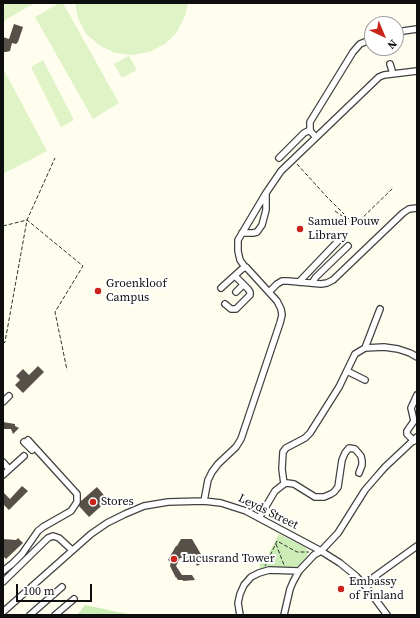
<!DOCTYPE html>
<style>
body{margin:0}
#map{position:relative;width:420px;height:618px;overflow:hidden;background:#fffdee;font-family:"Source Serif 4",serif}
canvas{display:block}
.frame{position:absolute;inset:0;border:4px solid #0e0e0e;pointer-events:none}
.north{position:absolute;left:364px;top:16px;width:40px;height:40px;box-sizing:border-box;background:#fff;border:1px solid #9f9f9f;border-radius:50%;rotate:136deg;font-size:11px;font-weight:700;line-height:16px;text-align:center;color:#0e0e0e}
.north::after{content:'';display:block;margin:auto;width:14px;height:18px;background:#c8241b;clip-path:polygon(50% 0,100% 100%,50% 72%,0 100%)}
.scale{position:absolute;left:16px;top:584px;width:76px;height:18px;box-sizing:border-box;border:2px solid #0e0e0e;border-top:0;padding-left:5px;font-size:12px;line-height:14px;white-space:nowrap;color:#0e0e0e;-webkit-text-stroke:3px #fff;paint-order:stroke}
</style>
<div id="map">
<canvas width="420" height="618"></canvas>
<div class="frame"></div>
<div class="north">N</div>
<div class="scale">100 m</div>
</div>
<script>
const c = document.querySelector('canvas').getContext('2d');
c.lineJoin = 'round';
function fillPath(path, color) {
  c.fillStyle = color;
  c.fill(path, 'evenodd');
}
function shape(rows) {
  const path = new Path2D();
  for (const r of rows) {
    path.moveTo(r[0], r[1]);
    for (let i = 2; i < r.length; i += 2) path.lineTo(r[i], r[i + 1]);
  }
  return path;
}
function trace(path, color, width, dash) {
  c.strokeStyle = color;
  c.lineWidth = width;
  c.lineCap = dash ? 'butt' : 'round';
  c.setLineDash(dash || []);
  c.stroke(path);
}
function drawText(font, color, halo, rows, align = 'center') {
  c.font = font + ' "Source Serif 4",serif';
  c.lineWidth = 4;
  c.setLineDash([]);
  c.textBaseline = 'middle';
  c.strokeStyle = halo;
  c.fillStyle = color;
  for (const [text, x, y, turn = 0] of rows) {
    c.save();
    c.translate(x, y);
    c.rotate((+turn || 0) * Math.PI / 180);
    c.textAlign = isNaN(turn) ? turn : align;
    if (halo) c.strokeText(text, 0, 0);
    c.fillText(text, 0, 0);
    c.restore();
  }
}
fillPath(shape([
 [279,534,305,547,307,550,308,552,307,556,298,566,294,568,267,567,260,569,259,563,264,563],
 [85,605,132,615,77,615]
]), '#ccedb5');
fillPath(shape([
 [3,3,35,3,5,20,6,21,3,22],
 [59,3,63,3,119,103,93,119,35,17],
 [75,3,188,3,185,16,177,32,165,44,149,52,132,55,115,53,99,45,86,34,78,18],
 [129,56,137,70,122,78,114,64],
 [43,60,74,120,61,127,31,67],
 [3,70,4,70,47,151,3,174]
]), '#dff3c7');
fillPath(shape([
 [14,24,23,27,18,42,16,44,12,43,10,51,6,52,3,52,3,37,9,39],
 [38,366,44,372,23,393,15,385,20,380,16,376,23,369,29,375],
 [3,422,15,424,15,426,19,428,13,434,11,429,3,429],
 [22,486,28,491,9,510,3,504,3,492,10,499],
 [97,487,108,500,89,517,79,506,81,501],
 [18,538,23,543,6,559,3,556,3,539,16,540],
 [181,539,192,539,205,561,197,566,193,558,180,558,176,566,182,575,192,575,195,580,183,581,183,580,178,580,176,577,176,578,170,566,171,562,168,560,176,546,177,546]
]), '#575049');
const minor = shape([
 [396,32,417,29],
 [390,64,393,74],
 [316,137,311,132,310,129,310,122,353,52,360,44,372,39],
 [279,158,304,133,310,130],
 [242,233,253,233,257,232,262,225,266,210,266,194],
 [245,267,240,260,238,251,238,240,266,193,281,171,379,77,384,75,417,71],
 [299,282,340,239],
 [312,283,316,277,348,246],
 [236,292,243,285],
 [269,292,277,284,282,281,288,281,321,284,327,283,333,280,403,213,409,209,417,208],
 [225,304,231,309,236,309,250,295,250,292,248,289,235,276],
 [365,348,380,309],
 [347,371,365,380],
 [3,402,9,396],
 [414,441,407,434,407,431,414,421,411,408,417,395],
 [24,442,32,450],
 [3,462,9,469],
 [3,475,24,456],
 [284,484,282,469,283,452,286,448,305,438,310,433,339,387,355,354,365,348,384,347,398,349,410,353,417,357],
 [204,501,208,480,212,472,218,464,236,447,241,439,280,323,282,315,281,309,277,301,246,267,242,269,221,288],
 [259,518,275,491,284,484,287,483,294,484,315,497,324,497,331,494,334,492,338,487,342,460,345,453,349,448,355,449,361,456,362,461,362,465,359,473],
 [3,571,12,564,22,554,38,531,43,527,71,511,77,502,77,494,28,440],
 [374,577,417,546],
 [3,582,48,538,53,536,59,538,72,550],
 [3,612,91,534,107,523,125,514,144,506,168,502,204,501,221,503,246,511,321,551,340,563,356,576,367,588,387,615],
 [30,615,62,587],
 [55,615,74,599],
 [240,615,238,603,240,594,244,585,251,577,259,573,269,570,299,571],
 [284,615,290,589,293,582,299,571,314,555,321,551,338,533,365,490,378,475,385,467,417,437]
]);
trace(minor, '#414141', 8);
trace(shape([
 [297,164,326,196,355,225],
 [335,211,352,223],
 [355,225,393,188],
 [3,226,27,220,83,266,55,312,67,370],
 [3,344,5,342,27,220,55,158],
 [276,544,284,565],
 [265,566,277,541,297,552,309,552]
]), '#303030', 1, [4, 2]);
trace(minor, '#fff', 5.5);
for (const [x, y, r, color] of [
 [300,229,4,"#c8241b"],
 [98,291,4,"#c8241b"],
 [93,502,4,"#c8241b"],
 [174,559,4,"#c8241b"],
 [341,589,4,"#c8241b"]
]) {
  const dot = new Path2D();
  dot.arc(x, y, r, 0, 2 * Math.PI);
  c.fillStyle = color;
  c.fill(dot);
  trace(dot, '#fff', 1.5);
}
drawText('12px', '#0e0e0e', '#fff', [
 ["Samuel Pouw",308,222],
 ["Library",308,236],
 ["Groenkloof",106,284],
 ["Campus",106,298],
 ["Stores",101,502],
 ["Lucusrand Tower",182,559],
 ["Embassy",349,582],
 ["of Finland",349,596]
], 'left');
drawText('12px', '#0e0e0e', '#fff', [
 ["Leyds Street",268,512,26]
]);
</script>
